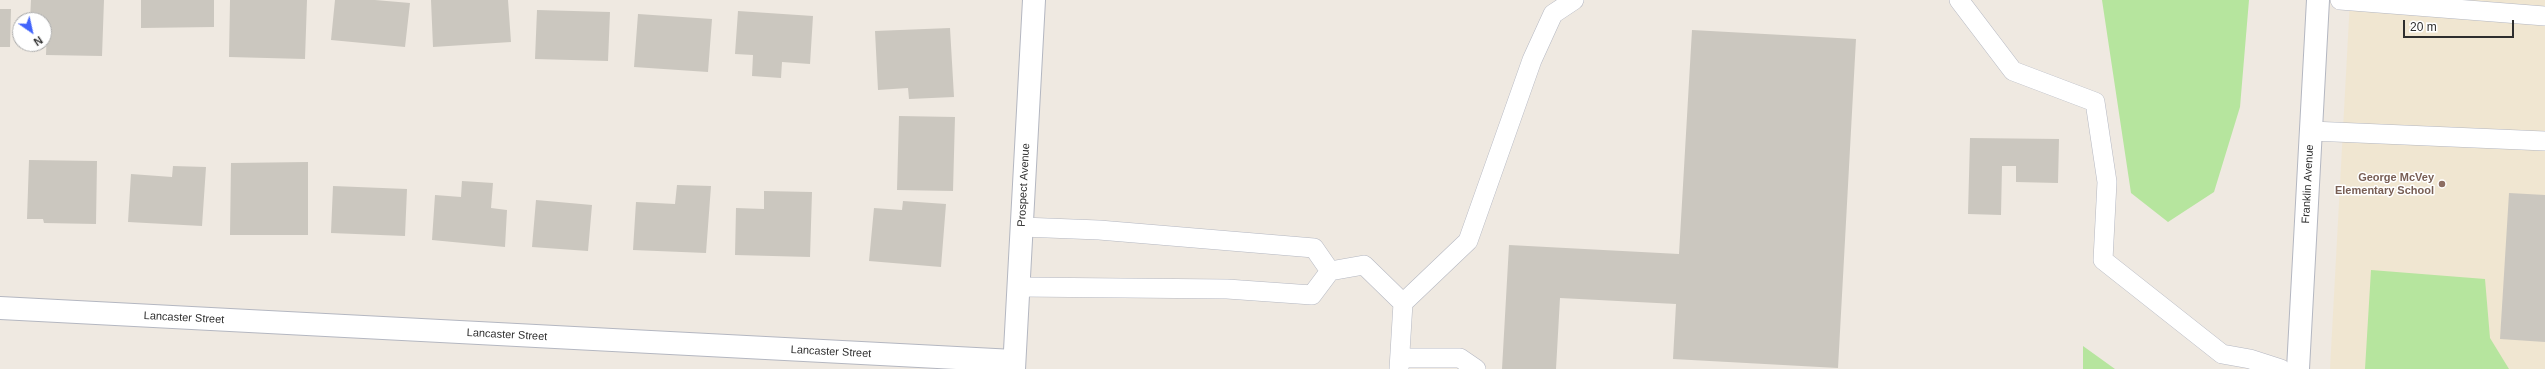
<!DOCTYPE html>
<style>
body{margin:0}
#map{position:relative;width:2545px;height:369px;overflow:hidden;background:#efe9e1;font-family:Arial,sans-serif}
canvas{display:block}
.north{position:absolute;left:12px;top:12px;width:40px;height:40px;box-sizing:border-box;background:#fff;border:1px solid #ababab;border-radius:50%;rotate:146deg;font-size:11px;font-weight:700;line-height:16px;text-align:center;color:#2e2e2e}
.north::after{content:'';display:block;margin:auto;width:14px;height:18px;background:#4264fb;clip-path:polygon(50% 0,100% 100%,50% 72%,0 100%)}
.scale{position:absolute;left:2403px;top:20px;width:111px;height:18px;box-sizing:border-box;border:2px solid #2e2e2e;border-top:0;padding-left:5px;font-size:12px;line-height:14px;white-space:nowrap;color:#2e2e2e;-webkit-text-stroke:3px #fff;paint-order:stroke}
</style>
<div id="map">
<canvas width="2545" height="369"></canvas>
<div class="north">N</div>
<div class="scale">20 m</div>
</div>
<script>
const c = document.querySelector('canvas').getContext('2d');
c.lineJoin = 'round';
function fillPath(path, color) {
  c.fillStyle = color;
  c.fill(path, 'evenodd');
}
function shape(rows) {
  const path = new Path2D();
  for (const r of rows) {
    path.moveTo(r[0], r[1]);
    for (let i = 2; i < r.length; i += 2) path.lineTo(r[i], r[i + 1]);
  }
  return path;
}
function trace(path, color, width, dash) {
  c.strokeStyle = color;
  c.lineWidth = width;
  c.lineCap = dash ? 'butt' : 'round';
  c.setLineDash(dash || []);
  c.stroke(path);
}
function drawText(font, color, halo, rows, align = 'center') {
  c.font = font + ' Arial,sans-serif';
  c.lineWidth = 3;
  c.setLineDash([]);
  c.textBaseline = 'middle';
  c.strokeStyle = halo;
  c.fillStyle = color;
  for (const [text, x, y, turn = 0] of rows) {
    c.save();
    c.translate(x, y);
    c.rotate((+turn || 0) * Math.PI / 180);
    c.textAlign = isNaN(turn) ? turn : align;
    if (halo) c.strokeText(text, 0, 0);
    c.fillText(text, 0, 0);
    c.restore();
  }
}
fillPath(shape([
 [2350,0,2545,0,2545,369,2330,369]
]), '#f0e6d1');
fillPath(shape([
 [2102,0,2249,0,2240,107,2214,192,2168,222,2131,193],
 [2371,270,2485,279,2490,338,2509,369,2365,369],
 [2083,346,2115,369,2083,369]
]), '#b6e59e');
fillPath(shape([
 [31,0,104,0,102,56,46,55,47,27,44,27,44,20,30,20],
 [141,0,214,0,214,27,141,28],
 [230,0,307,0,305,59,229,57],
 [335,0,375,0,410,3,405,47,331,40],
 [431,0,508,0,511,42,433,47],
 [0,9,11,9,10,47,0,47],
 [537,10,610,12,608,61,535,59],
 [738,11,813,16,810,64,782,62,781,78,752,76,753,55,735,54],
 [638,14,712,19,708,72,634,67],
 [950,28,954,97,909,99,908,88,878,90,875,31],
 [1692,30,1856,39,1838,368,1673,359,1676,304,1560,298,1556,369,1502,369,1509,245,1679,254],
 [899,116,955,117,953,191,897,190],
 [1970,138,2059,139,2058,183,2016,182,2016,166,2002,166,2001,215,1968,214],
 [29,160,97,161,96,224,44,223,43,219,27,219],
 [308,162,308,235,230,235,231,163],
 [173,166,206,167,202,226,128,222,131,174,172,177],
 [462,181,493,183,491,208,507,210,505,247,432,240,435,195,461,197],
 [677,185,711,186,706,253,633,250,636,202,675,204],
 [333,186,407,189,405,236,331,233],
 [764,191,812,192,810,257,735,255,736,208,764,209],
 [2509,193,2545,195,2545,342,2500,339],
 [536,200,592,205,588,251,532,247],
 [903,201,946,204,941,267,869,261,874,208,902,210]
]), '#cbc7bf');
const lane = shape([
 [1959,0,2013,71,2095,102,2107,182,2103,260,2222,354,2250,359,2281,369],
 [2340,0,2545,16],
 [2311,131,2545,141],
 [1022,227,1099,230,1314,248,1330,271],
 [1019,287,1227,289,1312,295,1330,271,1364,265,1403,303,1399,369],
 [1403,303,1468,241,1532,60,1553,14,1574,0],
 [1400,358,1460,358,1476,369]
]);
const street = shape([
 [0,308,1014,361],
 [2298,369,2318,0]
]);
const secondary = shape([
 [1014,369,1034,0]
]);
trace(lane, '#b4b7c1', 20);
trace(street, '#b4b7c1', 24);
trace(secondary, '#b4b7c1', 24);
trace(lane, '#fff', 19);
trace(street, '#fff', 22);
trace(secondary, '#fff', 22);
for (const [x, y, r, color] of [
 [2442,184,4,"#8d6e63"]
]) {
  const dot = new Path2D();
  dot.arc(x, y, r, 0, 2 * Math.PI);
  c.fillStyle = color;
  c.fill(dot);
  trace(dot, '#fff', 1.5);
}
drawText('bold 11px', '#785e54', '#fff', [
 ["George McVey",2434,178],
 ["Elementary School",2434,191]
], 'right');
drawText('11px', '#2e2e2e', '#fff', [
 ["Franklin Avenue",2308,184,-87],
 ["Prospect Avenue",1024,185,-87],
 ["Lancaster Street",184,318,3],
 ["Lancaster Street",507,335,3],
 ["Lancaster Street",831,352,3]
]);
</script>
